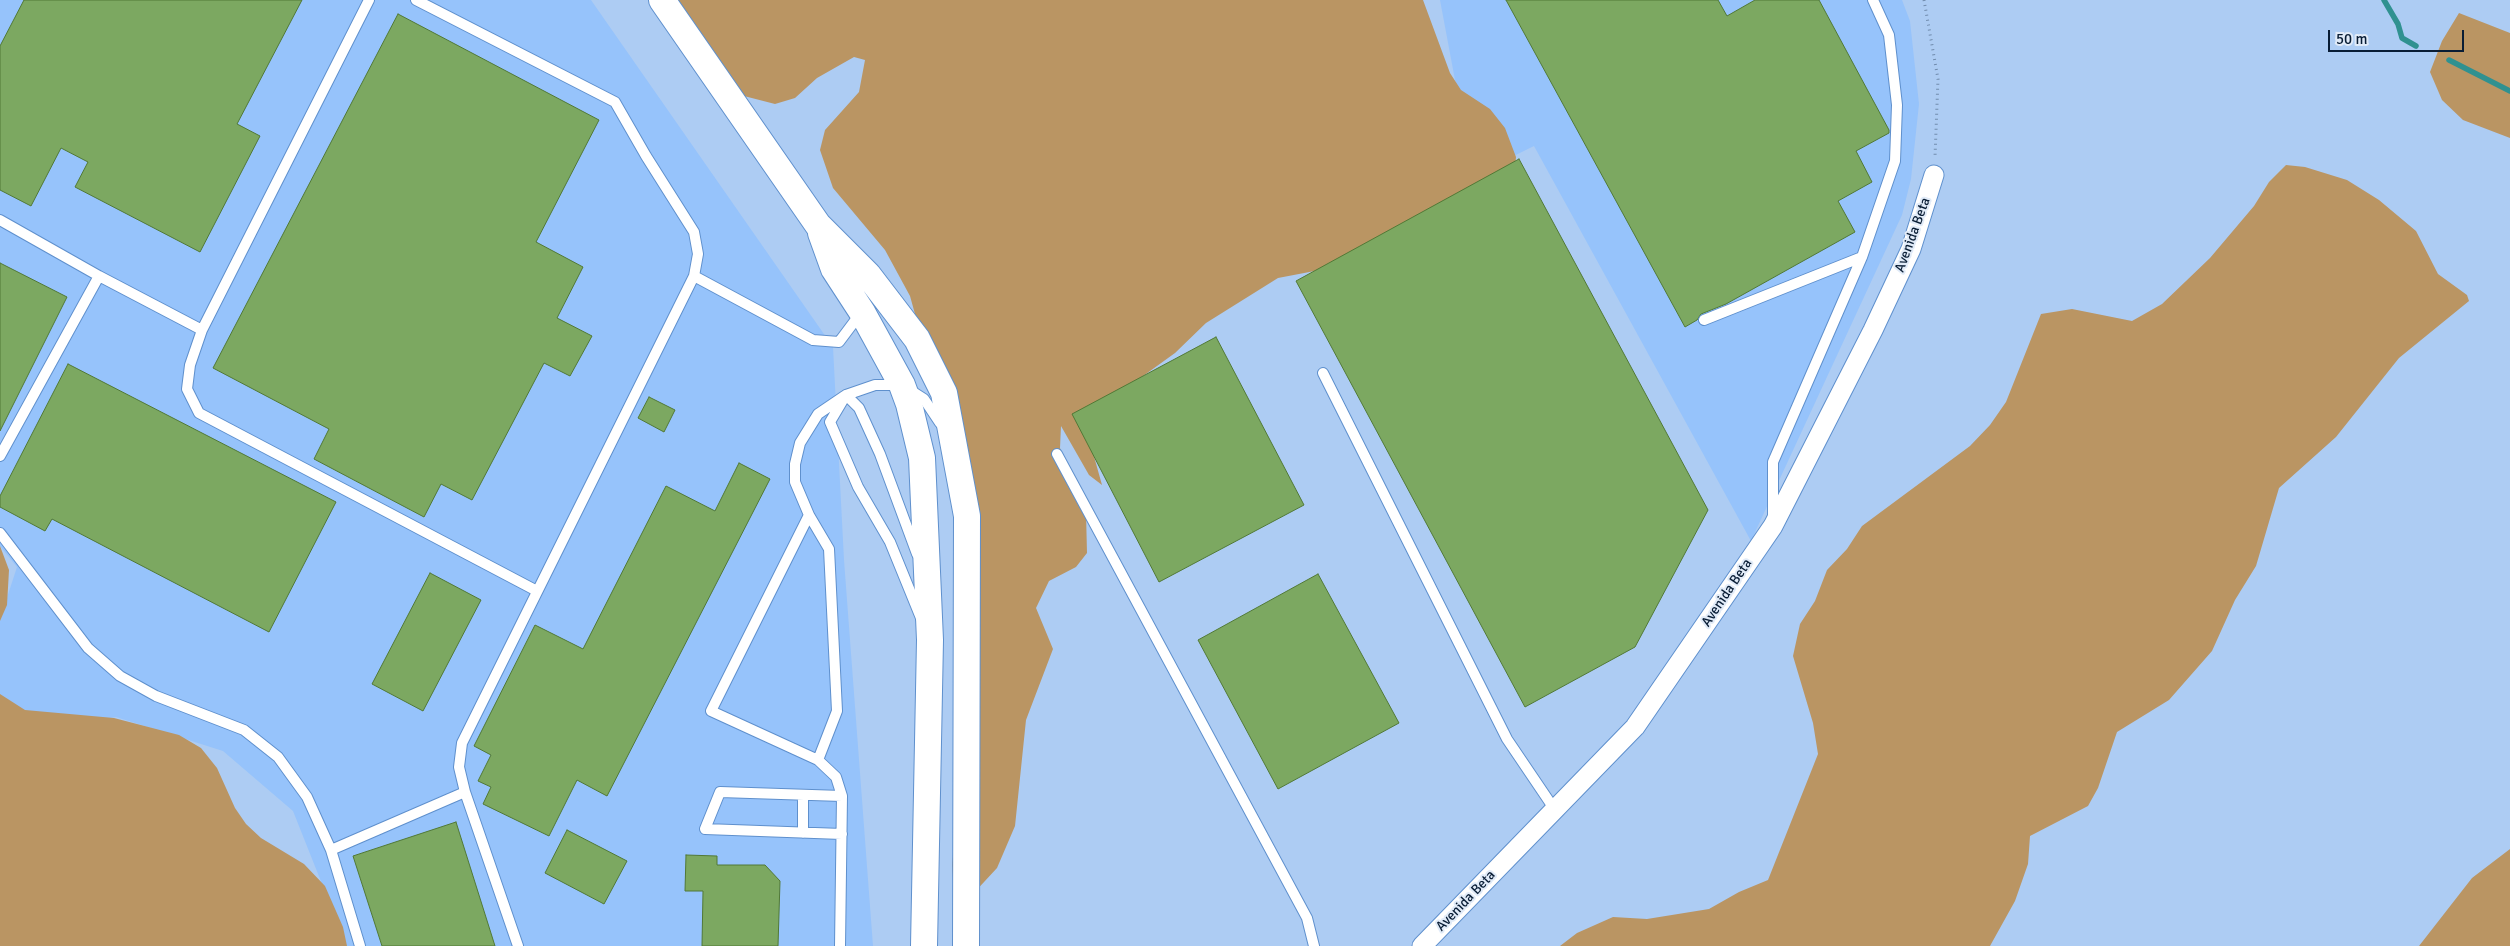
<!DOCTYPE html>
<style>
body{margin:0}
#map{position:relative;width:2510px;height:946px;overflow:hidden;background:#adccf3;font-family:Signika,sans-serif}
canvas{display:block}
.scale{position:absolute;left:2328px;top:30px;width:136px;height:22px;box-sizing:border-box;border:2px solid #091d35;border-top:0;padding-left:6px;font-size:15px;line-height:18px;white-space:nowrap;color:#091d35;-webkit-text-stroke:4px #e1ebf8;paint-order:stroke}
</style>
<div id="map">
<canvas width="2510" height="946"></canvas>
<div class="scale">50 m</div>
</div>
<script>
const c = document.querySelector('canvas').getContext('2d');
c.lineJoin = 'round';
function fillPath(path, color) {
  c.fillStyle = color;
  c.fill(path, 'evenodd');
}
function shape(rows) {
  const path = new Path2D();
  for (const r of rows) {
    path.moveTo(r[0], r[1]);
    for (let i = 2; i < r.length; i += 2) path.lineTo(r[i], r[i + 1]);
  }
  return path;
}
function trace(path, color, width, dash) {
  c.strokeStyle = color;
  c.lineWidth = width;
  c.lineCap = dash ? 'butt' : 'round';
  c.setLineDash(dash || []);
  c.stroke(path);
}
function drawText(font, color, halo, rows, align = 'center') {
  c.font = font + ' Signika,sans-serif';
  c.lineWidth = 4;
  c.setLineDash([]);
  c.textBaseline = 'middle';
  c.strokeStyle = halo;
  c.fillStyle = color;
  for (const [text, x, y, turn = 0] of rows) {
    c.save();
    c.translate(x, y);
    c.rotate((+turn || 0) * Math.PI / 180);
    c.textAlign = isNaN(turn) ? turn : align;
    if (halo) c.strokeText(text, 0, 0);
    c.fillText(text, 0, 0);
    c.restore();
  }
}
fillPath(shape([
 [0,0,591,0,833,347,844,560,873,946,329,946,328,899,293,811,223,751,116,717,30,731,0,696,0,619,17,567,0,546],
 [1440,0,1902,0,1910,21,1919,104,1911,179,1902,215,1751,541,1534,146,1473,176]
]), '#96c3fb');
fillPath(shape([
 [675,0,1423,0,1450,73,1461,90,1490,109,1505,128,1516,157,1514,179,1346,265,1278,278,1206,323,1175,353,1107,402,1088,435,1102,485,1089,475,1061,426,1060,448,1086,513,1087,553,1076,567,1049,581,1036,608,1053,649,1026,720,1015,826,997,868,959,909,954,895,952,865,959,794,966,498,910,296,885,250,833,188,820,150,825,130,859,92,865,60,854,57,817,78,795,98,775,104,744,96],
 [2459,13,2510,33,2510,138,2463,120,2442,100,2430,72,2442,41],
 [2286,165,2305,167,2347,180,2379,200,2416,231,2438,274,2467,295,2469,301,2399,358,2336,437,2279,488,2256,566,2235,600,2212,651,2169,700,2117,732,2098,788,2088,806,2030,836,2028,864,2015,901,1990,946,1560,946,1577,933,1613,917,1647,919,1709,909,1739,892,1768,880,1818,754,1813,723,1793,656,1800,624,1815,601,1827,570,1847,549,1862,526,1970,446,1990,425,2006,402,2041,314,2072,309,2132,321,2162,304,2210,258,2254,206,2269,182],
 [0,546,9,570,7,605,0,621],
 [0,694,25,710,114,718,179,735,201,748,217,768,235,808,246,824,261,838,304,864,325,886,343,927,347,946,0,946],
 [2510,849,2510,946,2419,946,2472,878]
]), '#ba9563');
trace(shape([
 [2384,0,2398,24,2402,38,2416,46],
 [2449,60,2510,91]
]), '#309190', 5.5);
const building = shape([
 [24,0,302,0,237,124,260,136,200,252,75,187,88,162,61,148,31,206,0,190,0,46,24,0],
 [1506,0,1718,0,1727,16,1755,0,1819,0,1889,130,1889,133,1856,151,1872,182,1838,201,1855,232,1726,304,1701,314,1697,320,1685,327,1506,0],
 [398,14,599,120,536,242,583,267,557,318,592,336,570,376,544,363,472,500,441,484,424,517,314,459,329,429,213,368,398,14],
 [1519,159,1708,510,1635,647,1525,707,1296,281,1519,159],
 [0,263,67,297,0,431,0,263],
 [1216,337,1304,505,1159,582,1072,414,1216,337],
 [68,364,336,502,269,632,52,519,45,531,0,507,0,496,68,364],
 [649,397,675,410,664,432,638,418,649,397],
 [739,463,770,479,607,796,577,780,549,836,483,804,491,787,478,781,491,755,474,746,535,625,583,649,666,486,715,511,739,463],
 [430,573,481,600,423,711,372,684,430,573],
 [1318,574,1399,723,1278,789,1198,640,1318,574],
 [456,822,495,946,382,946,353,856,456,822],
 [567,830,627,861,604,904,545,873,567,830],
 [686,855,717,856,717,865,765,865,780,881,778,946,702,946,703,891,685,891,686,855]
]);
fillPath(building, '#7ca861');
trace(building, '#517936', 1);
const lane = shape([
 [369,0,202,330,190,365,187,389,199,413,537,591],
 [416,0,615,102,646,156,694,232,698,254,694,276,462,743,459,767,465,792,518,946],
 [0,220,99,276,202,330],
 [694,276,813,340,839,342,860,314],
 [1704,320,1862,257],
 [1323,373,1507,739,1555,810],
 [1057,454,1307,918,1314,946],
 [0,456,99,276],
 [809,515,711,711,818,760,836,777,842,796,840,946],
 [1773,520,1773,462,1862,257,1895,161,1897,105,1889,35,1873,0],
 [0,533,88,648,120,676,156,696,244,730,278,757,307,797,331,850,360,946],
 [921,618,890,542,858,487,830,422,846,395,875,385,902,385,924,399,940,423],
 [818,760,837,711,829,549,809,515,795,482,795,464,800,443,818,414,846,395,859,408,880,454,917,554],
 [803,833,803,795],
 [842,834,705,829,720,792,842,796],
 [331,850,465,792]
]);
const street = shape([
 [1422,946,1635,727,1773,526,1873,330,1911,249,1934,175]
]);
const secondary = shape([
 [662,0,818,225,868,275,917,339,944,393,967,516,966,946],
 [821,233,834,269,862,312,902,385,909,404,922,458,930,640,924,946]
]);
trace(lane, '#5f90cd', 12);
trace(street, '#5f90cd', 21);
trace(secondary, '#5f90cd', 28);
trace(shape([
 [1924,0,1938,79,1935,157]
]), '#718cad', 3, [1, 4]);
trace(lane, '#fff', 10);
trace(street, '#fff', 19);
trace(secondary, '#fff', 26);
drawText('14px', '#091d35', '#e1ebf8', [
 ["Avenida Beta",1913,235,-70],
 ["Avenida Beta",1727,593,-56],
 ["Avenida Beta",1466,901,-46]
]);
</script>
